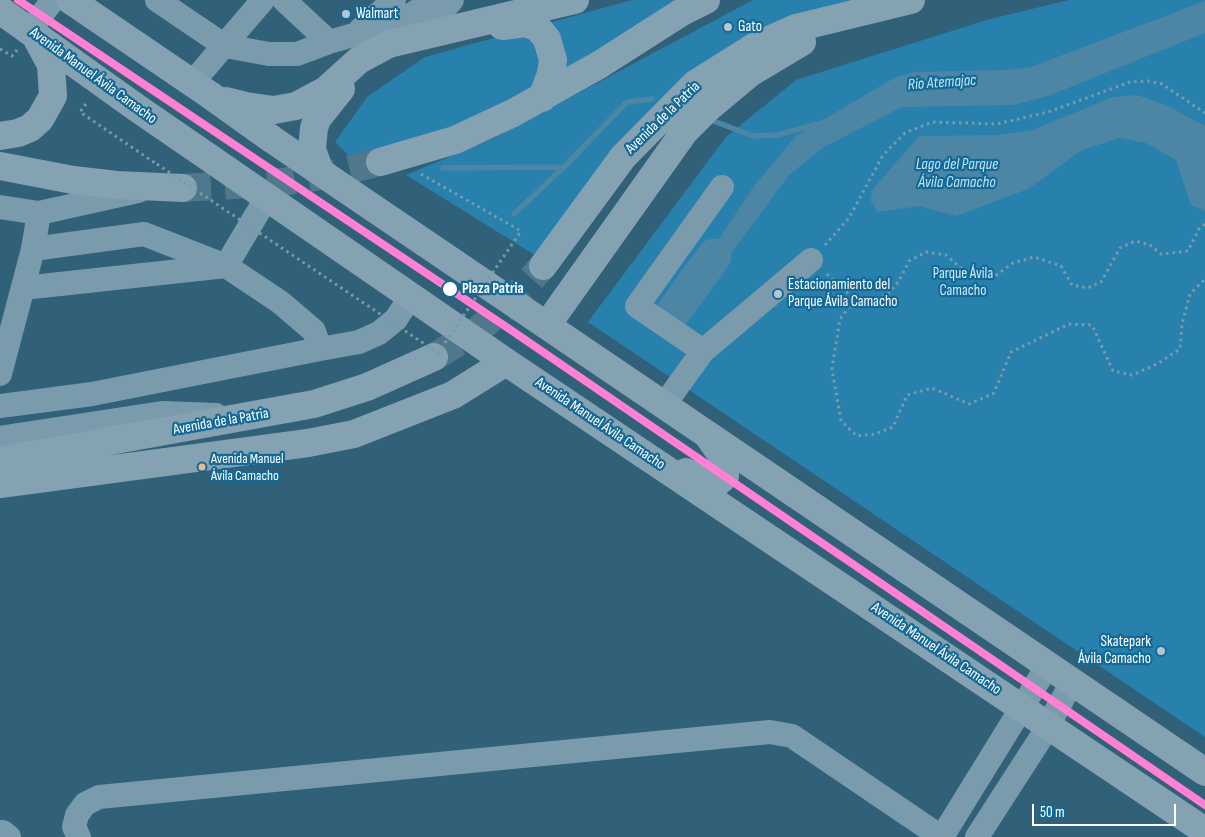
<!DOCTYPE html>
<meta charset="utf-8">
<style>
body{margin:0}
#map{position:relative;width:1205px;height:837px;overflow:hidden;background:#316079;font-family:"Sofia Sans Condensed",sans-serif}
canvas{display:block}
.scale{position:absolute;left:1032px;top:804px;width:144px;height:22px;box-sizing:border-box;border:2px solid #fff;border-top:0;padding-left:6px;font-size:15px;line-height:18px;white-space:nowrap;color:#fff;-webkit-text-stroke:4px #146996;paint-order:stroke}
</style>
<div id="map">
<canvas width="1205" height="837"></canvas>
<div class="scale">50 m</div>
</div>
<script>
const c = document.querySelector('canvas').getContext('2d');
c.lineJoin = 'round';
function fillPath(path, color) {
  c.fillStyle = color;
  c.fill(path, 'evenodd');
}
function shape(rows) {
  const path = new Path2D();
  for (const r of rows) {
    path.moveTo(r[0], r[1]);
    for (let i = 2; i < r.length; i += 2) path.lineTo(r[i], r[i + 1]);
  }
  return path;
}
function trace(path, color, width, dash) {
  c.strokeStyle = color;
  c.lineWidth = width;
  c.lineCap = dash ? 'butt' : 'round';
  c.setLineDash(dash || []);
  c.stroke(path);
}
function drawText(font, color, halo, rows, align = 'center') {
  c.font = font + ' "Sofia Sans Condensed",sans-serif';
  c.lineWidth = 4.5;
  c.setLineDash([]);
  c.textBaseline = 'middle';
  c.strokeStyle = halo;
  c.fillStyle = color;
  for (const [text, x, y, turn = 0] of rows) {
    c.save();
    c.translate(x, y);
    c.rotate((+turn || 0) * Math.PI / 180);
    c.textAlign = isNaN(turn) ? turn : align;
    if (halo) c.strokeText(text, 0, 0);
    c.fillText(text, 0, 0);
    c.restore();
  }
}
fillPath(shape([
 [632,0,694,0,508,103,394,150,352,159,335,142,367,97,425,57],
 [753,0,876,0,687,79,538,257,406,175,492,139],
 [1069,0,1205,0,1205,737,588,322,726,137,796,80,990,19]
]), '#2880ad');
fillPath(shape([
 [1205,1,1205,33,1048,96,1013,105,902,107,824,147,789,175,699,297,686,295,687,287,754,186,796,136,894,78,914,72,1008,70,1031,67],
 [1137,95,1166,105,1205,126,1205,211,1191,205,1176,160,1146,143,1119,138,1082,150,1028,189,956,216,919,206,878,212,870,200,873,189,919,136,998,135,1032,130,1113,97]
]), '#4c86a4');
trace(shape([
 [711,120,753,136,777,135,822,123],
 [443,168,564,167],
 [514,214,564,167,627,102,652,99]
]), '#4c86a4', 5.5);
trace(shape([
 [675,310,714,256]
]), '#4c86a4', 35);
trace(shape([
 [183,188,283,182,332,174,380,162],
 [434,357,475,332,508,305,543,266]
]), '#50788d', 28, [28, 14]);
trace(shape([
 [0,49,12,56,17,50],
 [86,104,80,112,155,163],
 [421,174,521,231],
 [1205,224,1199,229,1188,251,1161,254,1150,245,1135,241,1120,248,1101,282,1088,288,1072,285,1061,266,1034,257,1013,263,995,276,980,278,963,270,946,255,926,252,909,261,899,281,888,294,875,300,855,299,840,319,832,369,841,421,857,436,875,434,893,427,907,395,932,388,969,404,994,393,1011,352,1069,324,1092,325,1113,371,1132,375,1157,364,1180,349,1182,324,1190,294,1205,279],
 [825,245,849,218,883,155,905,133,932,122,997,124,1048,112,1130,82,1148,81,1162,84,1205,113],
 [827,274,855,299]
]), '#7a9bab', 3, [2.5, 4]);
trace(shape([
 [157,0,225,46,269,54,297,54,329,42],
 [284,0,329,42,402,21,433,0],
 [30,30,53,0],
 [360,30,394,0],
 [421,35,452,0],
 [192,83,263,0],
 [722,187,637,306,703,351,811,260],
 [0,207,39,213,138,191],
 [23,288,226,266,267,197],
 [320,349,359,342,379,333,396,319,411,296],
 [0,374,33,249,39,213],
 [664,405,703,351],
 [0,406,92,394,320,349,314,331,280,302,226,266,144,234,33,249],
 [0,438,162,413,216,415],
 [3,832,9,837],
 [79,837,74,827,77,815,85,804,99,797,770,732,792,736,941,837],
 [942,837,1048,665],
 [977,837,1044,733,1072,682]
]), '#7a9bab', 24);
trace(shape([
 [70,0,210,95,273,140,1205,772],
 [0,10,137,108,506,362,1205,831],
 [502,26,526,23,538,28,547,39,553,60,551,74,542,98],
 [226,101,246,106,274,110,296,106,326,90,359,60,389,44,575,0],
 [0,136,18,133,30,128,40,119,53,96,51,65,36,37],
 [380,162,455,140,513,113,599,65,682,12,706,0],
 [0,166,73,180,117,185,183,188],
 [320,172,312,149,314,128,317,119,341,89],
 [543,266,623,157,695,84,757,45,796,28,911,0],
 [547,325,685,131,707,109,750,73,802,42],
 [0,461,314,404,367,387,434,357],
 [686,472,711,483,717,483,725,476,725,460,709,437],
 [0,484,308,443,354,434,453,395,506,362]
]), '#85a2b2', 28);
trace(shape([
 [157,164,438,353,521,231]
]), '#7a9bab', 3, [2.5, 4]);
trace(shape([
 [18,0,505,326,1205,805]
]), '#ff80d4', 8);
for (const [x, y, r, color] of [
 [346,14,5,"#b7c7d0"],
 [728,27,5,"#b7c7d0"],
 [450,289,8,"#fff"],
 [778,294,5,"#b7c7d0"],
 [202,467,4.5,"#f1b78d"],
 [1161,651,5,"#b7c7d0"]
]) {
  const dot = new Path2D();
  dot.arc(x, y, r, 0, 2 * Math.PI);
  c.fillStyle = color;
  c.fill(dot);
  trace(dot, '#146996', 2);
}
drawText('14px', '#fff', '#146996', [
 ["Avenida Manuel",211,459],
 ["Ávila Camacho",211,476]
], 'left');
drawText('15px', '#fff', '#146996', [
 ["Walmart",356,14],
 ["Gato",738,27],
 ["Estacionamiento del",788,285],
 ["Parque Ávila Camacho",788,302],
 ["Skatepark",1151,642,"right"],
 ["Ávila Camacho",1151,659,"right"]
], 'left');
drawText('15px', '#fff', '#146996', [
 ["Avenida Manuel Ávila Camacho",93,76,36],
 ["Avenida de la Patria",663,118,-44],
 ["Avenida de la Patria",221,422,-10],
 ["Avenida Manuel Ávila Camacho",600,424,34],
 ["Avenida Manuel Ávila Camacho",936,649,34]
]);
drawText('15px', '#ccedfd', '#146996', [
 ["Parque Ávila",963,274],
 ["Camacho",963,291]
]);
drawText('bold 15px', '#fff', '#146996', [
 ["Plaza Patria",462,289]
], 'left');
drawText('italic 16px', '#bde6fa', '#146996', [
 ["Río Atemajac",942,83,-4],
 ["Lago del Parque",957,165],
 ["Ávila Camacho",957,183]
]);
</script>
